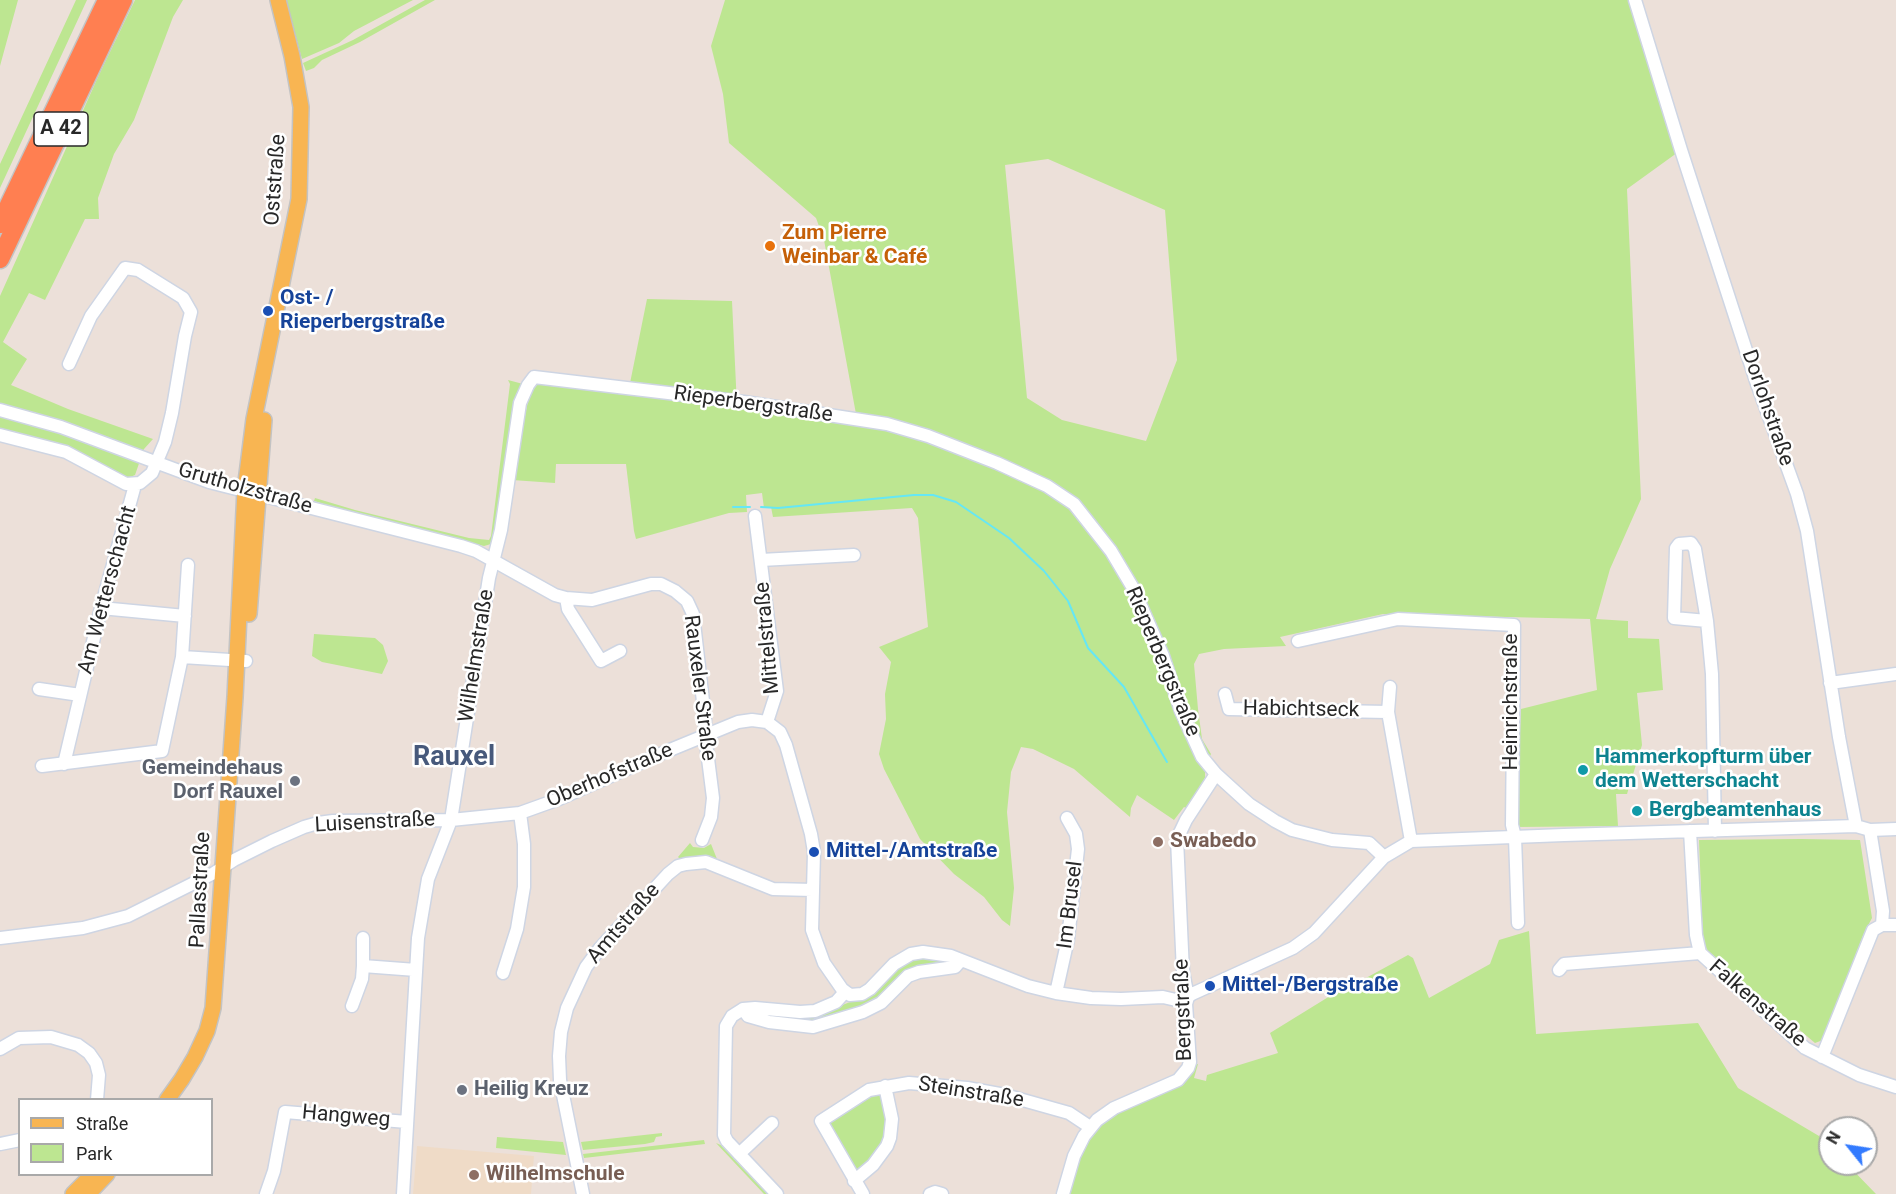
<!DOCTYPE html>
<meta charset="utf-8">
<style>
body{margin:0}
#map{position:relative;width:1896px;height:1194px;overflow:hidden;background:#ece0d9;font-family:Roboto,sans-serif}
canvas{display:block}
.legend{position:absolute;left:18px;top:1098px;width:195px;height:78px;box-sizing:border-box;background:#fff;border:2px solid #a9a9a9;margin:0;padding:8px 10px;list-style:none;font-size:18px;color:#282828}
.legend li{display:flex;align-items:center;gap:12px;height:30px}
.legend b{width:30px;border:2px solid #a9a9a9}
.north{position:absolute;left:1818px;top:1116px;width:60px;height:60px;box-sizing:border-box;background:#fff;border:2px solid #a9a9a9;border-radius:50%;rotate:300deg;font-size:16px;font-weight:700;line-height:24px;text-align:center;color:#282828}
.north::after{content:'';display:block;margin:auto;width:21px;height:27px;background:#337bff;clip-path:polygon(50% 0,100% 100%,50% 72%,0 100%)}
</style>
<div id="map">
<canvas width="1896" height="1194"></canvas>
<ul class="legend">
<li><b style="height:8px;background:#f8b552"></b>Straße</li>
<li><b style="height:16px;background:#bde691"></b>Park</li>
</ul>
<div class="north">N</div>
</div>
<script>
const c = document.querySelector('canvas').getContext('2d');
c.lineJoin = 'round';
function fillPath(path, color) {
  c.fillStyle = color;
  c.fill(path, 'evenodd');
}
function shape(rows) {
  const path = new Path2D();
  for (const r of rows) {
    path.moveTo(r[0], r[1]);
    for (let i = 2; i < r.length; i += 2) path.lineTo(r[i], r[i + 1]);
  }
  return path;
}
function trace(path, color, width, dash) {
  c.strokeStyle = color;
  c.lineWidth = width;
  c.lineCap = dash ? 'butt' : 'round';
  c.setLineDash(dash || []);
  c.stroke(path);
}
function drawText(font, color, halo, rows, align = 'center') {
  c.font = font + ' Roboto,sans-serif';
  c.lineWidth = 5;
  c.setLineDash([]);
  c.textBaseline = 'middle';
  c.strokeStyle = halo;
  c.fillStyle = color;
  for (const [text, x, y, turn = 0] of rows) {
    c.save();
    c.translate(x, y);
    c.rotate((+turn || 0) * Math.PI / 180);
    c.textAlign = isNaN(turn) ? turn : align;
    if (halo) c.strokeText(text, 0, 0);
    c.fillText(text, 0, 0);
    c.restore();
  }
}
fillPath(shape([
 [417,1146,534,1156,531,1194,413,1194]
]), '#efdbc7');
fillPath(shape([
 [0,0,18,0,0,66],
 [76,0,87,0,0,188,0,164],
 [135,0,183,0,173,17,134,120,114,154,98,198,99,219,85,219,45,300,29,293,3,342,27,359,11,385,68,409,153,439,144,449,135,475,128,478,47,441,0,428,0,296,98,77],
 [286,0,413,0,354,31,339,43,302,59],
 [425,0,435,0,360,42,322,60,314,68,306,71,303,63,353,40],
 [725,0,1635,0,1681,150,1627,189,1641,499,1610,569,1596,619,1628,621,1628,638,1659,639,1663,690,1637,693,1642,745,1627,794,1616,794,1618,826,1516,827,1521,709,1597,690,1590,619,1383,614,1280,637,1286,646,1224,649,1199,654,1194,664,1198,709,1202,739,1211,754,1205,766,1205,778,1198,794,1188,809,1184,807,1174,820,1137,795,1131,808,1130,817,1074,769,1033,749,1021,747,1011,772,1007,812,1014,888,1010,926,1002,920,984,897,954,874,920,839,884,769,879,754,886,719,885,694,891,662,879,647,928,627,918,518,912,508,773,517,771,507,764,508,762,493,746,495,747,512,729,513,636,539,634,531,626,464,556,464,555,483,512,480,529,396,536,383,628,393,647,299,732,301,737,406,856,414,824,240,816,218,729,143,723,94,711,46],
 [1048,159,1165,210,1177,360,1146,441,1062,420,1027,398,1005,165],
 [508,380,523,384,495,541,491,544,484,546,361,516,314,501,315,498,355,510,469,538,489,540,491,536,510,384],
 [314,634,375,638,383,645,388,661,382,674,322,662,312,656],
 [1801,839,1860,840,1872,918,1864,933,1823,1040,1815,1043,1709,953,1703,942,1699,840],
 [690,843,693,847,704,848,711,844,717,859,701,855,681,860,678,857],
 [1529,931,1536,1034,1698,1023,1738,1088,1819,1136,1830,1147,1830,1164,1847,1164,1876,1194,1068,1194,1071,1179,1085,1144,1104,1122,1110,1116,1184,1082,1194,1065,1198,1064,1194,1078,1206,1081,1207,1075,1278,1053,1270,1033,1343,988,1344,990,1408,955,1413,958,1429,998,1490,964,1499,940],
 [917,956,954,963,916,970,881,1000,816,1024,763,1017,753,1011,835,1008,855,1000,860,1000,875,993,896,971,896,966],
 [878,1094,883,1096,889,1126,880,1151,857,1174,830,1123,864,1099],
 [662,1133,662,1136,656,1137,654,1142,645,1144,583,1150,581,1142],
 [497,1137,563,1142,566,1155,496,1148],
 [704,1140,705,1144,584,1158,583,1154],
 [716,1143,723,1146,770,1194,764,1194]
]), '#bde691');
trace(shape([
 [733,507,750,507],
 [761,507,778,508,914,495,933,495,956,502,1009,538,1044,571,1068,601,1088,648,1124,687,1167,762]
]), '#65e7f5', 2);
const minor = shape([
 [1635,0,1681,150,1756,381,1797,494,1807,531,1839,737,1856,826],
 [0,410,61,427,209,482,461,546,476,551,555,595,566,598,592,600,651,584,661,584,675,591,687,601,693,614,705,719,705,735,713,798,711,817,702,840],
 [0,435,66,452,126,484,140,483,152,473,165,442,172,413,185,336,191,312,183,298,138,270,125,268,91,316,69,364],
 [755,516,777,691,767,722],
 [761,560,854,555],
 [566,598,568,609,601,661,620,651],
 [101,608,185,616],
 [1707,621,1674,618,1676,548,1679,544,1691,543,1695,549,1707,621,1712,674,1715,831],
 [1298,641,1398,619,1514,625,1512,825,1515,837,1518,923],
 [182,657,246,661],
 [1830,683,1896,674],
 [1390,687,1388,712,1411,841],
 [39,689,80,695],
 [1225,694,1229,709,1388,712],
 [64,764,101,608,135,485],
 [42,766,162,751,182,657,188,565],
 [1690,831,1696,935,1700,953,1805,1048,1859,1075,1896,1087],
 [1882,925,1896,925],
 [0,938,83,928,128,916,214,873,234,860,272,841,304,827,318,823,333,821,451,820,520,813,559,799,665,752,738,722,752,720,767,722,780,732,786,745,811,834,814,852,812,930,824,963,842,989,850,995,862,994,870,989,894,964,911,954,923,952,951,956,1028,986,1056,993,1091,998,1121,999,1163,997,1176,1000,1188,997,1192,994,1293,948,1314,933,1384,857,1411,841,1564,835,1856,826,1870,830,1896,829],
 [363,966,363,938],
 [1559,970,1564,964,1700,953],
 [503,973,517,929,524,887,524,844,520,813],
 [1056,993,1068,939,1078,849,1076,834,1067,818],
 [352,1006,362,979,363,966,416,970],
 [743,1009,748,1016,769,1022,813,1027,863,1012,881,1003,908,976,919,972,955,967,961,960],
 [0,1049,19,1038,51,1037,78,1045,89,1053,96,1063,99,1075,97,1100],
 [1822,1057,1873,930,1882,925,1883,911,1870,830],
 [0,1144,20,1140],
 [739,1154,772,1123],
 [854,1181,873,1165,887,1146,890,1138,892,1119,885,1086],
 [266,1194,274,1171,285,1112,407,1122],
 [403,1194,418,938,428,879,451,820,489,578,501,530,520,403,528,385,534,377,744,402,887,424,928,436,997,463,1047,486,1074,504,1111,551,1133,588,1163,656,1181,711,1202,757,1216,774,1249,804,1275,821,1292,830,1332,840,1369,843,1384,857],
 [583,1194,560,1080,559,1056,561,1032,567,1008,586,967,600,948,668,874,678,866,686,864,706,862,773,889,813,890],
 [777,1194,727,1141,724,1135,726,1026,732,1016,743,1009,755,1008,800,1012,815,1011,836,1002,845,992],
 [863,1194,821,1121,869,1090,909,1083,967,1088,1005,1095,1069,1113,1090,1127],
 [930,1194,935,1192,942,1194],
 [1063,1194,1074,1156,1084,1136,1097,1120,1114,1108,1178,1080,1188,1068,1190,1062,1186,1004,1188,997,1183,972,1177,839,1186,820,1216,774]
]);
const major = shape([
 [249,614,264,420],
 [167,1100,182,1079,195,1057,207,1031,213,1008,235,697,245,490,254,419,299,199,301,107,292,56,278,0],
 [73,1194,93,1174],
 [88,1194,107,1174]
]);
const highway = shape([
 [0,224,107,0],
 [0,259,123,0]
]);
trace(minor, '#ced5e3', 15);
trace(major, '#c3c3c3', 18);
trace(highway, '#c3c3c3', 21);
trace(minor, '#fff', 12);
trace(major, '#f8b552', 15);
trace(highway, '#ff7f51', 18);
for (const [x, y, r, color] of [
 [770,246,6,"#e8710a"],
 [268,311,6,"#1a4fb4"],
 [1583,770,6,"#0f9aa8"],
 [295,781,6,"#6b7280"],
 [1637,811,6,"#0f9aa8"],
 [1158,842,6,"#8d6e63"],
 [814,852,6,"#1a4fb4"],
 [1210,986,6,"#1a4fb4"],
 [462,1090,6,"#6b7280"],
 [474,1175,6,"#8d6e63"]
]) {
  const dot = new Path2D();
  dot.arc(x, y, r, 0, 2 * Math.PI);
  c.fillStyle = color;
  c.fill(dot);
  trace(dot, '#fff', 2);
}
for (const [x, y, w] of [
 [61,129,54]
]) {
  const box = new Path2D();
  box.roundRect(x - w / 2, y - 17, w, 34, 4.5);
  c.fillStyle = '#fff';
  c.fill(box);
  trace(box, '#282828', 1.5);
}
drawText('bold 20px', '#282828', null, [
 ["A 42",61,129]
]);
drawText('21px', '#282828', '#fff', [
 ["Oststraße",276,180,-86],
 ["Rieperbergstraße",753,405,8],
 ["Dorlohstraße",1767,408,71],
 ["Grutholzstraße",245,489,16],
 ["Am Wetterschacht",108,590,-75],
 ["Mittelstraße",768,638,-95],
 ["Wilhelmstraße",477,656,-81],
 ["Rieperbergstraße",1162,662,67],
 ["Rauxeler Straße",699,688,83],
 ["Heinrichstraße",1512,702,-90],
 ["Habichtseck",1301,710,1],
 ["Oberhofstraße",610,776,-23],
 ["Luisenstraße",375,823,-3],
 ["Pallasstraße",201,890,-87],
 ["Im Brusel",1071,905,-83],
 ["Amtstraße",624,924,-49],
 ["Falkenstraße",1757,1004,41],
 ["Bergstraße",1184,1010,-92],
 ["Steinstraße",971,1093,9],
 ["Hangweg",346,1117,5]
]);
drawText('bold 21px', '#c56008', '#fff', [
 ["Zum Pierre",782,234],
 ["Weinbar & Café",782,258]
], 'left');
drawText('bold 21px', '#164399', '#fff', [
 ["Ost- /",280,299],
 ["Rieperbergstraße",280,323],
 ["Mittel-/Amtstraße",826,852],
 ["Mittel-/Bergstraße",1222,986]
], 'left');
drawText('bold 21px', '#0d838f', '#fff', [
 ["Hammerkopfturm über",1595,758],
 ["dem Wetterschacht",1595,782],
 ["Bergbeamtenhaus",1649,811]
], 'left');
drawText('bold 21px', '#5b616d', '#fff', [
 ["Gemeindehaus",283,769],
 ["Dorf Rauxel",283,793],
 ["Heilig Kreuz",474,1090,"left"]
], 'right');
drawText('bold 21px', '#785e54', '#fff', [
 ["Swabedo",1170,842],
 ["Wilhelmschule",486,1175]
], 'left');
drawText('bold 27px', '#47597b', '#fff', [
 ["Rauxel",454,758]
]);
</script>
